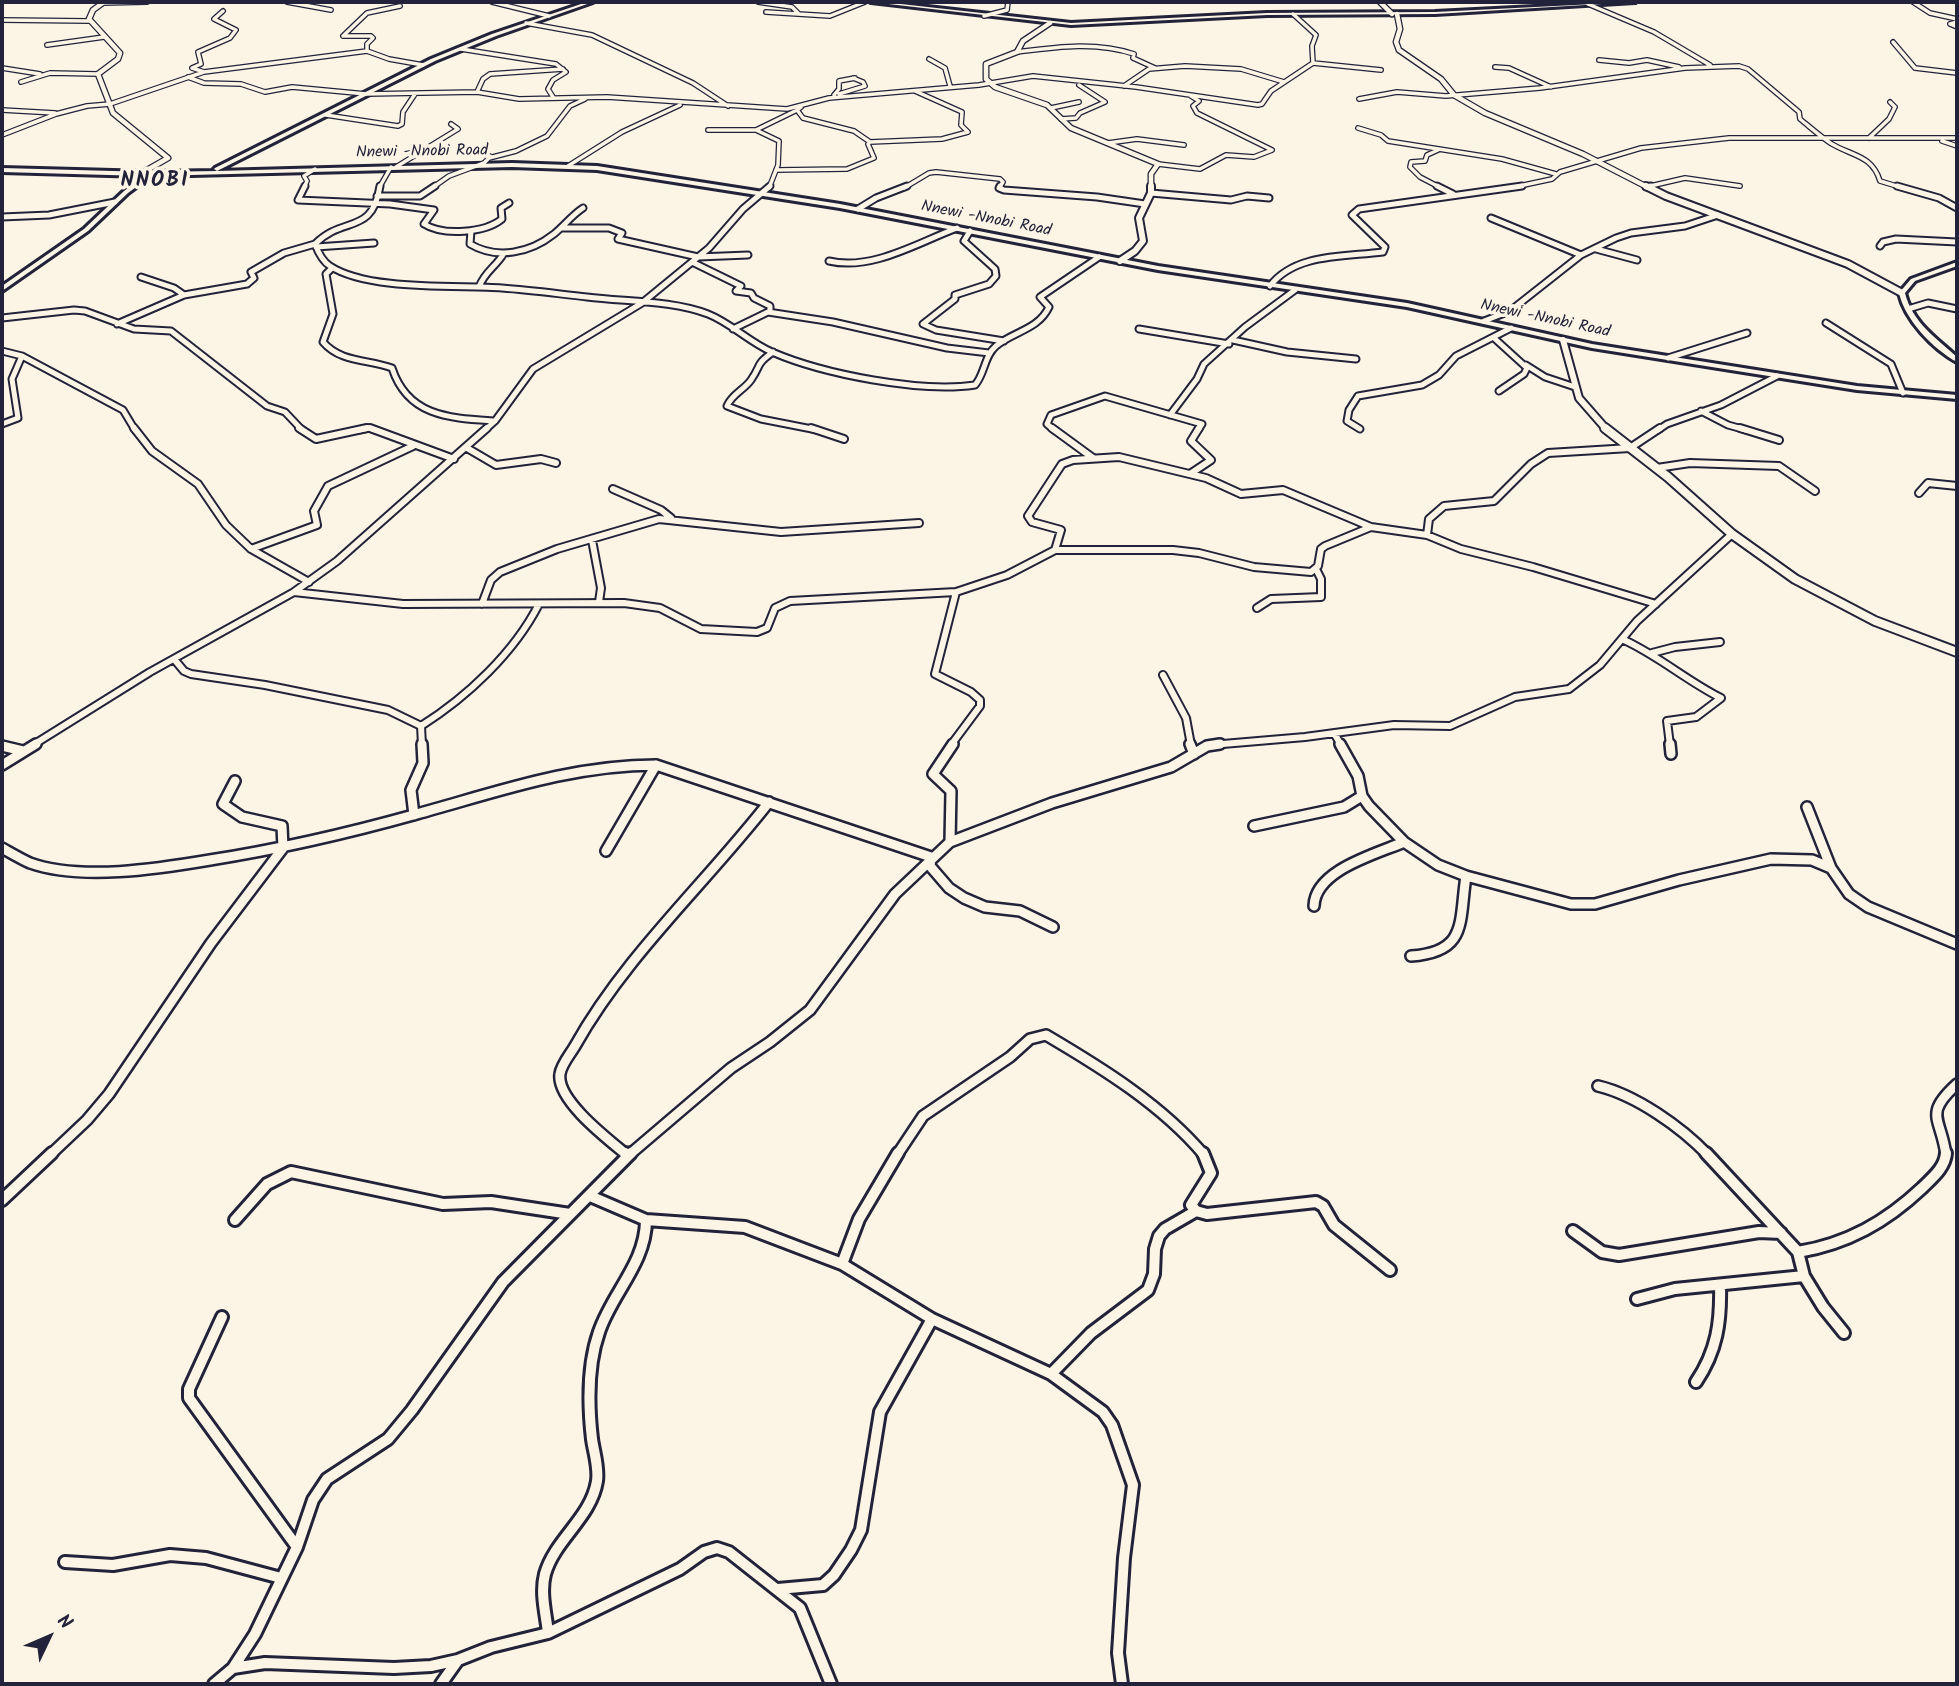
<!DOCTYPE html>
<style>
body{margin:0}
#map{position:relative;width:1959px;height:1686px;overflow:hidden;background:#fcf5e5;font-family:Kalam,sans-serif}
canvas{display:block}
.frame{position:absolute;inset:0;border:4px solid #22223b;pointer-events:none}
.north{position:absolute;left:14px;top:1602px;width:70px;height:70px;-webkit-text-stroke:5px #fcf5e5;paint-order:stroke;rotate:46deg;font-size:19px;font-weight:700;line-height:28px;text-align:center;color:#22223b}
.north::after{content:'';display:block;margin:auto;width:24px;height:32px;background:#22223b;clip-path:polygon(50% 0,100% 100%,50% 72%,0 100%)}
</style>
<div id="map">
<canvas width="1959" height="1686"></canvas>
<div class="frame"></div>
<div class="north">N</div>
</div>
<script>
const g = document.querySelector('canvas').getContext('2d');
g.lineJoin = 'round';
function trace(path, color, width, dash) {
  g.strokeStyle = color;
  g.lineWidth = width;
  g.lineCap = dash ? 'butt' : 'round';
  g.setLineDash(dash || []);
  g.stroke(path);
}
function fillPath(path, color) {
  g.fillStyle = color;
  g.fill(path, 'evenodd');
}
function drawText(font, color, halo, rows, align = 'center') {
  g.font = font + ' Kalam,sans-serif';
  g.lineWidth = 7;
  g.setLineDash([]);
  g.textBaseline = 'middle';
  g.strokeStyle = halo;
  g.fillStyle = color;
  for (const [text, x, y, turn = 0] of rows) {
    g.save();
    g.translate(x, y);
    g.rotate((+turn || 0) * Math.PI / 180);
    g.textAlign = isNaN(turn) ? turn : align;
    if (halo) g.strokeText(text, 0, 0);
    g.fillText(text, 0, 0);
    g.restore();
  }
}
const minorFar4 = new Path2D(`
 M287,2l44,8
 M492,2l57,14
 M758,2l34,5 7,7
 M1913,2l17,11 27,6
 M102,3l45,-1
 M1588,4l66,28 56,33
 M400,6l-33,7 -24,23h28l2,2 -6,6v7l22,8 34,6
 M766,12l64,4 35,-14
 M984,16l23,-6 1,-8
 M2,20l87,1
 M1957,22l-7,2 7,3
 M526,23l66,12 101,48 35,23
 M1893,42l22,26 42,5
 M47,45l57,-8
 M461,49l95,15 10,8 -13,8 -5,9 5,8
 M1017,52c39,-5 79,-11 117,2l-1,4 22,10
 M929,59l16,9 5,18
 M1599,60l30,3 18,-3 32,7
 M1313,63l68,7
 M1495,67l14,1 42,19
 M2,68l38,6
 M204,72l-12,-4 9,-4 -3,-12 32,-14 6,-8 -22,-11 9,-8
 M188,77l16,6 37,1 24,8 27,-5 74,7 111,-2 42,7 88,-2 180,12 42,-11 150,-13 54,-9 103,11 122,18 4,-1 9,-13 42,-28 -1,-17 4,-11 -23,-21
 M21,82l29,-9 48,1
 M1124,86l25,-17 36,-3 56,3 43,13
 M477,92l6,-13 7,-5 73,-5
 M839,94l26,-8 -2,-4 -10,-4
 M834,95l5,-6v-8l16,-3
 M1191,96l8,5 -6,5 4,7 75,37
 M1359,99l38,-7 49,4 94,-8 145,-20 54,-2 9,3 51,43 1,7c10,8 21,18 32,25 20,12 40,11 48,37l23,7
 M801,107l-4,3 6,8 51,13 16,11 72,-3 26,-7 -7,-7 1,-13 -47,-21
 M1051,108l28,-6
 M2,110l53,3
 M326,115l72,11 4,-2 1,-12 12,-18
 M1061,119l15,-1 4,-5 25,-11 -26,-17
 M1358,128l23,7 7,6 114,18 54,15
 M708,130h48
 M2,135l54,-21 31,-8 23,-2 94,-32 163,-21
 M1869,138l20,-19 6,-12 -5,-5
 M1942,141l15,5
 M1108,143l29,-4 47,6
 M465,147l27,10
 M1438,150l-11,5 -2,6 -14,1 -1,5 10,10 21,11
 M1158,164l42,5 26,-14 28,2 18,-7
 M568,166l54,-34 58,-27
 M396,167l62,-38 -7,-5
 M776,170l71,-1 27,-11 -6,-14 2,-2
 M1646,187l39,-9 55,8
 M304,188l3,-7 -3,-5 11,-7
 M379,188l12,-21
 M432,188l17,-12 35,-13 5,-5 27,-7 31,-15 23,-30 15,-7
 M769,188l9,-23 1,-24 -23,-11 39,-19
 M904,188l25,-15 7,-1 64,7 3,3 -4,6
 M1510,188l42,-9 8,-7 81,-24 88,-10h228`);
const minorFar3 = new Path2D(`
 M305,186l-7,14 92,4 44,6 -10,14c19,12 61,9 78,-5l-1,-11 8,-5
 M380,186c-8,50 -36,29 -65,58 3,8 7,17 15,22 38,25 126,19 172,22 29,2 57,6 85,9 39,5 84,3 121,17 23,9 41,28 64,38 51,22 148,41 203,33 10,-11 9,-29 21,-39 18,-15 42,-16 53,-39l-9,-10 59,-40
 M1000,186l-1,2 5,2 93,7 48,7
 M1437,186l16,8
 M1897,186l42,12 18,10
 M1646,187l5,-1
 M1151,193l80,7 16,-4 22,2
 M377,196h43l15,-10
 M858,209l18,-11 31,-12
 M2,217l47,-2 66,-13
 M1491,218l90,37
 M561,228h48l13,5 -4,6 80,18 50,-2
 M471,231l-1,13c27,16 60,9 84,-10 10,-8 18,-19 29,-26
 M970,231l-6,10 31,28 1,7 -7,8 -34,11v4l-32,25 13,6 68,11
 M1880,246l3,-4 13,-3 61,3
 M316,247l58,-4
 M1596,249l41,11
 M829,261c43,10 88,-18 128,-33
 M692,262l49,24 -5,5 15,2 3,5 16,8v5l-37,18
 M332,268l-6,6 7,40 -10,28c18,21 45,17 69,26 16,49 58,50 103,53
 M141,277l33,11 10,7
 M1270,286c25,-33 75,-29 113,-34l2,-5 -33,-32 7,-6 163,-23
 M479,287c6,-16 17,-20 25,-34
 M1908,309l20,-6 29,6
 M768,312l65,10 114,26 42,5
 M2,318l72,-8 11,1 49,18 37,2 96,75 18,6 17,18
 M1484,321l26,-10 71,-56 35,-17 15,-5 54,-7 33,-11
 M1826,323l65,41 12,29
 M117,324l67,-29 63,-11 7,-6 -3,-6 33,-19 31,-9
 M1139,329l90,15
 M1494,338l33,30 -3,6 -25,17
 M1233,340l54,12 69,7
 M2,351l20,5 101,54 12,20
 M773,352c-18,13 -11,12 -22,28 -7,10 -19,14 -24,26l34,13 56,11
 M1668,358l79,-25
 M1526,365l19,12 30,10
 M1701,411l27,14 18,5
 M1170,415l27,-36 7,-15 41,-37 50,-37
 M2,424l16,-6 -6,-39 10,-23
 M1360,429l-13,-8 2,-11 9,-14 64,-11 17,-10 17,-19 55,-28
 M359,430l10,-2 6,2
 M485,430l10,-9 38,-52 109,-66 67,-55 34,-39 27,-23
 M1054,430l-7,-6 4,-9 54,-19 97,28 -4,6
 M1658,430l9,-6 54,-19 56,-29`);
const minorFar2 = new Path2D(`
 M134,428l18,23 46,33 28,41 25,24 58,33
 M299,428l17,11 51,-11
 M370,428l84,31
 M811,428l33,11
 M1052,428l41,30
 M1740,428l39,12
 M467,448l29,17 45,-6 15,4
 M1657,468l33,-5 89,3 36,25
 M1190,474l21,-14 -20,-19 8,-13
 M613,489l48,21 10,8
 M1919,493l9,-10 29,3
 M1427,535l2,-16 15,-13 50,-5 37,-37 17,-11 82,-5 30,-20
 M592,540l9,48 -2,14
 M251,549l66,-24 -3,-14 14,-25 85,-40
 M1055,550l6,-20 -29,-8 -4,-6 34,-52 11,-4 46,-3 87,21 35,16 42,-4 88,37 56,8 34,14 72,18 123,37
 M294,592l109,12 221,-1 36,5 41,21 56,3 10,-4 8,-20 15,-7 166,-9 51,-17 48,-25h118l26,3 55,14 57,5 7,-6 3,-17 4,-3 46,-19
 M482,604l9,-24 9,-8 57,-23 102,-30 122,13 138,-9
 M1257,608l14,-9 50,-2v-18l-5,-10
 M1624,640c35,16 63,41 97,58l-25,19 -29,4 3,24
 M1652,653l23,-6 45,-5
 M174,659l10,12 7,3 74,11 123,25 33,16
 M1163,675l23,43 5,27
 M1334,733l7,12
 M33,745l117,-73 144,-80 43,-31 150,-133
 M422,745l-1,-19c46,-29 93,-73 118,-122
 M951,745l29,-39v-6l-9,-8 -36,-18 21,-82
 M1211,745l94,-8 89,-12 56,1 65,-29 54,-8 31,-24 37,-44 95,-87`);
const minorFar1 = new Path2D(`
 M1190,744l4,10
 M1340,744l18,32 4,20 7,10 35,36 34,23 28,11 105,28h24l84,-24 92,-21 41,1 19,8 18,26 19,13 89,37
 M1670,744l1,10
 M2,746l21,5
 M2,765l34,-21
 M1807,807l24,61
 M414,815l-3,-25 12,-27 -1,-19
 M1254,826l90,-19 18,-11
 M950,842l1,-51 -18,-17 20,-30
 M2,848c9,5 19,11 28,15 51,18 127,6 180,-3 70,-11 139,-27 207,-46 80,-22 155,-49 239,-49l275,92 -1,9 19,22 15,10 21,9 35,4 33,16
 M606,851l50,-86
 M1314,906c1,-36 62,-52 90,-64
 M1411,956c57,-4 48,-34 55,-80
 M1598,1086c38,9 83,41 110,69
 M50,1155l37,-35 22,-26 102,-151 72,-95 -1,-22 -40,-9 -19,-13 12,-23
 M627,1155c-18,-15 -71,-55 -67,-81 1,-9 11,-21 15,-28 51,-91 131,-163 194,-244
 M629,1155l102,-87 39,-26 40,-32 85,-116 55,-52 102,-39 119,-36 36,-21 13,-2
 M897,1155l26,-39 87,-59 20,-18 16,-4c56,33 116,70 158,120
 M1946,1155c-5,-38 -23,-40 11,-71`);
const minor = new Path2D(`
 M625,1153l3,3
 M1203,1153l8,20 -20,32 5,6 11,3 109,-12 7,4 11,19 56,45
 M1706,1153l92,99 6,24 19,31 21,26
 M590,1196l56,24 99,7 97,37 90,55 119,55 52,38 9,13 21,60 -9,73 -6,95 4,31
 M2,1200l50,-47
 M235,1220l32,-36 24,-12 152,32 48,-2 79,12
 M1573,1231l29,21 17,3 140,-23 22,1
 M1798,1252c49,-8 88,-30 124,-64 10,-10 23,-20 24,-35
 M842,1264l17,-45 39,-66
 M1637,1299l38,-10 129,-13
 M222,1317l-33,72v9l108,149
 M1051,1374l40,-41 57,-43 6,-16 1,-25 4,-13 6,-7 31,-18
 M1696,1382c21,-31 25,-60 24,-97
 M65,1562l48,3 57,-10 36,3 75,20
 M778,1589l45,-4 11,-10 17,-25 10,-20 19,-118 52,-93
 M548,1633c-2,-19 -8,-40 -3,-59 10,-35 46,-56 52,-93 2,-14 -3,-28 -5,-42 -4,-35 -5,-73 7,-107 13,-39 47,-69 47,-112
 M233,1668l32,-5 129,5 37,-2 27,-6 33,-13 57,-14 132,-64 24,-17 13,-4 12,4 71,56 31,76
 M214,1684l19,-16 22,-34 42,-87 16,-47 14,-21 61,-40 24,-29 91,-128 128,-129
 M441,1684l17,-24`);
const tertiaryFar2 = new Path2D(`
 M104,2l-11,8 -4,9 31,34 -2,6 -20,15 15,39 55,45 -28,16
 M1380,2l12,12
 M1397,14l3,15 -4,13 3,8 42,29 13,16 31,18 98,41 66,34
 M1050,23l-27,18 -6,11 -31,12v15l9,8 52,18 24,23 87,36 -7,10v14`);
const tertiaryFar1 = new Path2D(`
 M1646,186l20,10 182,68 54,29
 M1120,261l15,-10 8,-10 -4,-23 12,-25v-7
 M1563,340l16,58 28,32`);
const tertiary = new Path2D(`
 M1605,428l63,49 64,57 63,45 80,42 82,31`);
const secondary = new Path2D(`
 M587,2h6l-97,34 -61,25 -218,110 295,-8 85,3 243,38 318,62 249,37 185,41 265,42 100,9v4l-100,-9 -265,-42 -185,-41 -249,-37 -318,-62 -243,-38 -85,-3 -361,9 -23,17 -40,38 -86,60v-5l82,-57 40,-38 20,-15 -142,-4v-4l148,4 67,-1 -3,-2 1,-1 216,-109 61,-25z
 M871,2h12l188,21 196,-10 168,-1 200,-10 -200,12 -168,1 -196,10z
 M1957,262v4l-42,15 -10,12c7,29 31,45 52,64v5c-24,-13 -52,-42 -58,-69l12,-14z`);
trace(minorFar4, '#22223b', 6);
trace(minorFar3, '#22223b', 9);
trace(minorFar2, '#22223b', 10);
trace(minorFar1, '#22223b', 14);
trace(minor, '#22223b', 16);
trace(tertiaryFar2, '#22223b', 7);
trace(tertiaryFar1, '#22223b', 10);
trace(tertiary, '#22223b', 12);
trace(secondary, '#22223b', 6);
trace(minorFar4, '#fcf5e5', 3.5);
trace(minorFar3, '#fcf5e5', 5);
trace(minorFar2, '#fcf5e5', 6);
trace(minorFar1, '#fcf5e5', 9);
trace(minor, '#fcf5e5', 10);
trace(tertiaryFar2, '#fcf5e5', 4.5);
trace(tertiaryFar1, '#fcf5e5', 6);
trace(tertiary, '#fcf5e5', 8);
fillPath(secondary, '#fcf5e5');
drawText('16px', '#22223b', '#fcf5e5', [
 ["Nnewi -Nnobi Road",422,153,-1],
 ["Nnewi -Nnobi Road",986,220,11],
 ["Nnewi -Nnobi Road",1545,320,12]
]);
g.letterSpacing = '2px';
drawText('bold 21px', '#22223b', '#fcf5e5', [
 ["NNOBI",155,182]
]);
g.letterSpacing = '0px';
</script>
